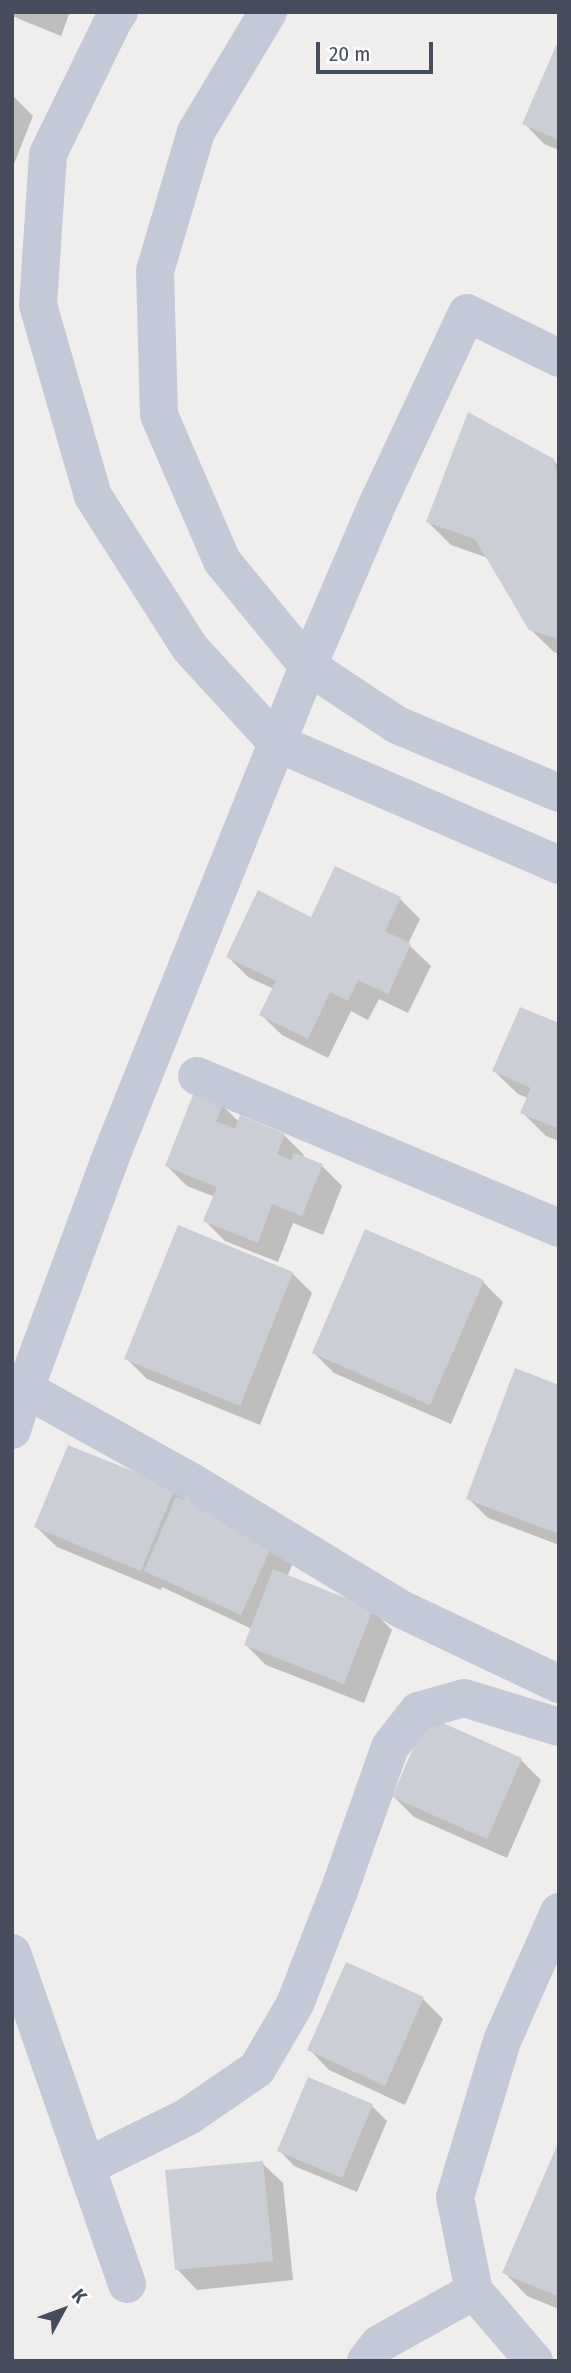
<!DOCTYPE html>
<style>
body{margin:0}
#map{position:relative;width:571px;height:2373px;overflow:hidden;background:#f0eeed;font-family:"Fira Sans Condensed",sans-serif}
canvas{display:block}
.frame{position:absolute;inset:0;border:14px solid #454c5c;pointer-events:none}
.north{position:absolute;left:28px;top:2275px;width:70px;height:70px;-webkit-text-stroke:5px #fff;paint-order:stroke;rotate:49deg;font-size:19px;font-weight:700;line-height:28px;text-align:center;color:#454c5c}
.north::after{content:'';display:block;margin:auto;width:24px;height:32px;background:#454c5c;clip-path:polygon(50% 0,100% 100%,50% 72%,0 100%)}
.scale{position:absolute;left:316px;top:42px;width:117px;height:32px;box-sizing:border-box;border:4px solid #454c5c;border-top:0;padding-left:9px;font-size:21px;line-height:24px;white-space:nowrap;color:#454c5c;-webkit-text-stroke:5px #fff;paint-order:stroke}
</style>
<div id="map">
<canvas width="571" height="2373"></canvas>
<div class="frame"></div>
<div class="north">K</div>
<div class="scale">20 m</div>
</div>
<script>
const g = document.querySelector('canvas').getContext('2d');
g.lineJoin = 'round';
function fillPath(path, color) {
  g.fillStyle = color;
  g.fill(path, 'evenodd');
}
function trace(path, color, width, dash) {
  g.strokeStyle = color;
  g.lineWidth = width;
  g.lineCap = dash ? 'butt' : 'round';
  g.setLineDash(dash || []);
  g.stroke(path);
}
fillPath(new Path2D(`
 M12,12h58l-9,24 -49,-20z
 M559,44v106l-15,-6 -20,-21z
 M12,95l21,21 -21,53z
 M553,460l6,6v188l-5,-2 -24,-23 -42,-71 -37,-13 -23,-23z
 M400,899l20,20 -12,25 23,22 -23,47 -29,-14 -11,21 -17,-9 -23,47 -46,-23 -21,-20 13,-26 -26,-12 -20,-20 84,-38z
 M559,1025v116l-13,-5 -24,-24 6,-14 -10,-4 -24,-23z
 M222,1105l17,17 45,13 20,20 -1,3 19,8 20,20 -19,49 -30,-12 -15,39 -53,-21 -20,-20 10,-24 -28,-11 -20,-20z
 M292,1273l20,20 -52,132 -113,-46 -20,-20z
 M483,1282l20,20 -52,122 -117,-51 -20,-20z
 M559,1387v158l-71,-27 -20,-20z
 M174,1490l16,15 103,58 -6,14 85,33 20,20 -28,73 -98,-38 -20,-20 6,-16 -90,-42 -1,3 -104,-43 -21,-20z
 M521,1760l20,20 -34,78 -93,-41 -20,-20z
 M423,1999l20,20 -38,86 -76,-35 -20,-21z
 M372,2106l15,15 -30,71 -63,-26 -15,-16z
 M559,2145v164l-32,-13 -23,-24z
 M262,2163l21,20 10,97 -96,10 -20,-21z`), '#0003');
fillPath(new Path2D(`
 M559,39v101l-37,-16z
 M468,412l86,47 5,28v152l-30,-9 -54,-91 -49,-17z
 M335,866l66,31 -16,34 26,13 -23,50 -30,-14 -10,21 -18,-9 -22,47 -49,-24 17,-34 -50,-24 32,-67 53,27z
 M520,1007l39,16v106l-39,-16 11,-25 -39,-17z
 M194,1092l29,12 -7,17 19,8 5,-14 45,19 -8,20 14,6 3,-7 29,11 -21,52 -30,-12 -14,39 -55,-22 14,-34 -52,-21z
 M178,1225l115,47 -53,134 -116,-47z
 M365,1229l119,51 -54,125 -118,-52z
 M515,1368l44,17v149l-93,-35z
 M68,1445l107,43 -34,83 -107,-44z
 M176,1497l98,44 -33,74 -97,-44z
 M273,1569l100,40 -29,75 -100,-39z
 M427,1716l95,42 -35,81 -95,-42z
 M346,1962l78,35 -39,89 -78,-36z
 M308,2077l65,27 -31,74 -65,-27z
 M559,2141v156l-57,-24z
 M263,2161l10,100 -98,9 -10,-100z`), '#ccced6');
trace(new Path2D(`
 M119,12l-5,7 -66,135 -10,151 55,191 97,152 87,95 282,122
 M268,12l-72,120 -41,139 4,144 63,146 86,105 89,59 162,68
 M197,1076l362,152
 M25,1389l165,92 211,128 158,75
 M12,1430l13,-41 88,-238 195,-485 69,-161 90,-192 92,45
 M12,1953l115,331
 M86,2167l101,-50 70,-48 38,-65 44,-113 51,-144 28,-36 46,-13 95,29
 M366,2361l13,-17 95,-53
 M534,2361l-60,-70 -19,-94 47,-156 57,-129`), '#c3c9d6', 38);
</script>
